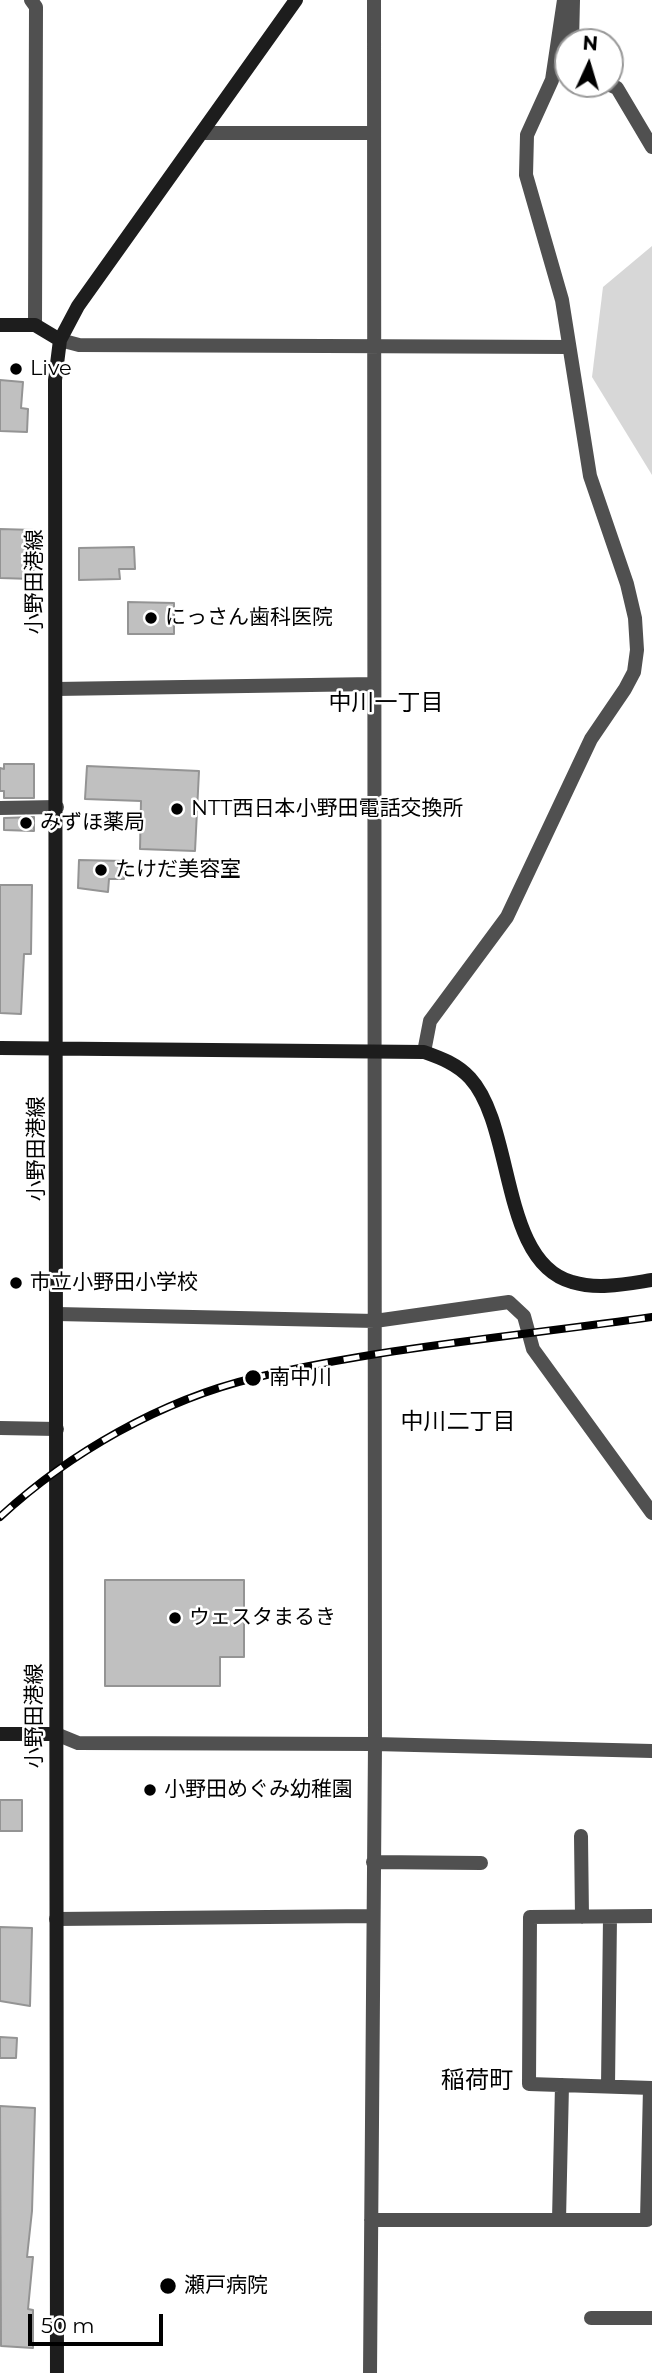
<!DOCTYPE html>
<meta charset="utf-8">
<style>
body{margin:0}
#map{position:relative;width:652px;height:2373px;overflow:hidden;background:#fff;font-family:Montserrat,sans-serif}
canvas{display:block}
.north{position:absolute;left:554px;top:28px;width:70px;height:70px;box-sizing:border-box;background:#fff;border:2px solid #999;border-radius:50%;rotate:4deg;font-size:19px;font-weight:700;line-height:28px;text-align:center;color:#000}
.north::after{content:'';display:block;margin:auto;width:24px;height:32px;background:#000;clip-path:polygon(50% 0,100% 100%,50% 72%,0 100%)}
.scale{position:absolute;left:28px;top:2314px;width:135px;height:32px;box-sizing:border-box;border:4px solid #000;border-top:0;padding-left:9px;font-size:21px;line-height:24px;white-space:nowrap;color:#000;-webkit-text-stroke:5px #fff;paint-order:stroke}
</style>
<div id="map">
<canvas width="652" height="2373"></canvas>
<div class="north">N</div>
<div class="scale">50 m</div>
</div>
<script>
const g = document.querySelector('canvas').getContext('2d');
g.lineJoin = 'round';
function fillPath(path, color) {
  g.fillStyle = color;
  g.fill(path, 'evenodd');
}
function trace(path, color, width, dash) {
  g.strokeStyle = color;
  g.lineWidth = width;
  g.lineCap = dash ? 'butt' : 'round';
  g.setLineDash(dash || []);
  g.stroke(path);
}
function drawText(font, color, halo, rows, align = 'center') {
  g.font = font + ' Montserrat,"Noto Sans JP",sans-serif';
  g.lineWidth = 5;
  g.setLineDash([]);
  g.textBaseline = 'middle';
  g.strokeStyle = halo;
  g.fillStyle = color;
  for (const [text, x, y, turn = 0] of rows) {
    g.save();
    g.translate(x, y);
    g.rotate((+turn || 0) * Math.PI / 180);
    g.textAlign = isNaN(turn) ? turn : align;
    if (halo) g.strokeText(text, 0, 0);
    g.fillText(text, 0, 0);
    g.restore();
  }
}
fillPath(new Path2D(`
 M652,246v229l-60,-98 11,-90z`), '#d7d7d7');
const building = new Path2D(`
 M0,380l23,2 -2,26 7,1 -1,23 -27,-1z
 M0,529l35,1 -2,49 -33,-1z
 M134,547l1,22h-16l1,10 -41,1v-32z
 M128,602l46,1v31h-46z
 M4,764h30v34h-30v-7h-4v-23l4,1z
 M87,766l112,5 -4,80 -55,-2 1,-48 -56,-2z
 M34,817v14l-30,-1v-12z
 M79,860l46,1 -1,18h-15l-1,13 -30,-4z
 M0,885h32l-1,69h-7l-3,60 -21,-1z
 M105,1580h139v77h-24v29h-115z
 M0,1800h22v31h-22z
 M0,1927l32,1 -2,78 -30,-5z
 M0,2037l17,1 -1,20h-16z
 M0,2106l35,2 -3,103 -5,46h6l-5,52 5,1v38l-32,-2z`);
fillPath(building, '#c0c0c0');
trace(building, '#949494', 2);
trace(new Path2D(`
 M31,0l5,7 -1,318
 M572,42l1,-42
 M608,84l9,4 35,59
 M202,133h172
 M60,340l19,5 490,2
 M56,689l318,-5
 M0,808l57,-1
 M424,1052l6,-31 77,-104 84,-178 34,-50 9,-17 3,-22 -2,-32 -8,-34 -37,-108 -28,-176 -36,-125 1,-40 25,-55 12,-80
 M57,1314l318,7 134,-19 15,14 9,33 119,164
 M0,1428l57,1
 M56,1734l22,9 297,1 277,7
 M581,1836l1,81
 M373,1862l108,1
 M652,1916l-122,1 -1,167 123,4
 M56,1919l317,-3
 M608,2086l2,-169
 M371,2220h276l3,-132
 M559,2220l3,-135
 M591,2318h61
 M370,2373l5,-629 -1,-1744`), '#505050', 14);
trace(new Path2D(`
 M0,325h35l25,15
 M0,1048l424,4c17,6 33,12 46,26 45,49 30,184 102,204 26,8 54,2 80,-2
 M0,1734h56
 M57,2373l-2,-1993 5,-40 18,-34 218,-306`), '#1d1d1d', 14);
const rail = new Path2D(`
 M0,1517c69,-64 162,-117 254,-139 130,-31 266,-42 398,-61`);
trace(rail, '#000', 8);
trace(rail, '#fff', 5, [16]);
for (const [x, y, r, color] of [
 [16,369,7,"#000"],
 [151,618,7,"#000"],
 [177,809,7,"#000"],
 [26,823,7,"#000"],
 [101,870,7,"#000"],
 [16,1283,7,"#000"],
 [253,1378,9,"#000"],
 [175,1618,7,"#000"],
 [150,1790,7,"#000"],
 [168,2286,9,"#000"]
]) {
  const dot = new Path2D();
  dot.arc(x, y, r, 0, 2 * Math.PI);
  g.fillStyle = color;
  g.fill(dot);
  trace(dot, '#fff', 2.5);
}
drawText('21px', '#000', '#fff', [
 ["Live",30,369],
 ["にっさん歯科医院",165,618],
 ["NTT西日本小野田電話交換所",191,809],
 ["みずほ薬局",40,823],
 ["たけだ美容室",115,870],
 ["市立小野田小学校",30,1283],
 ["南中川",269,1378],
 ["ウェスタまるき",189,1618],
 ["小野田めぐみ幼稚園",164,1790],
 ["瀬戸病院",184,2286]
], 'left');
drawText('21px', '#000', '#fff', [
 ["小野田港線",35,582,-90],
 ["小野田港線",37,1149,-90],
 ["小野田港線",35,1716,-90]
]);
drawText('23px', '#000', '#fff', [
 ["中川一丁目",386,703],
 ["中川二丁目",458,1422]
]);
drawText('24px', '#000', '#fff', [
 ["稲荷町",477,2081]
]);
</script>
